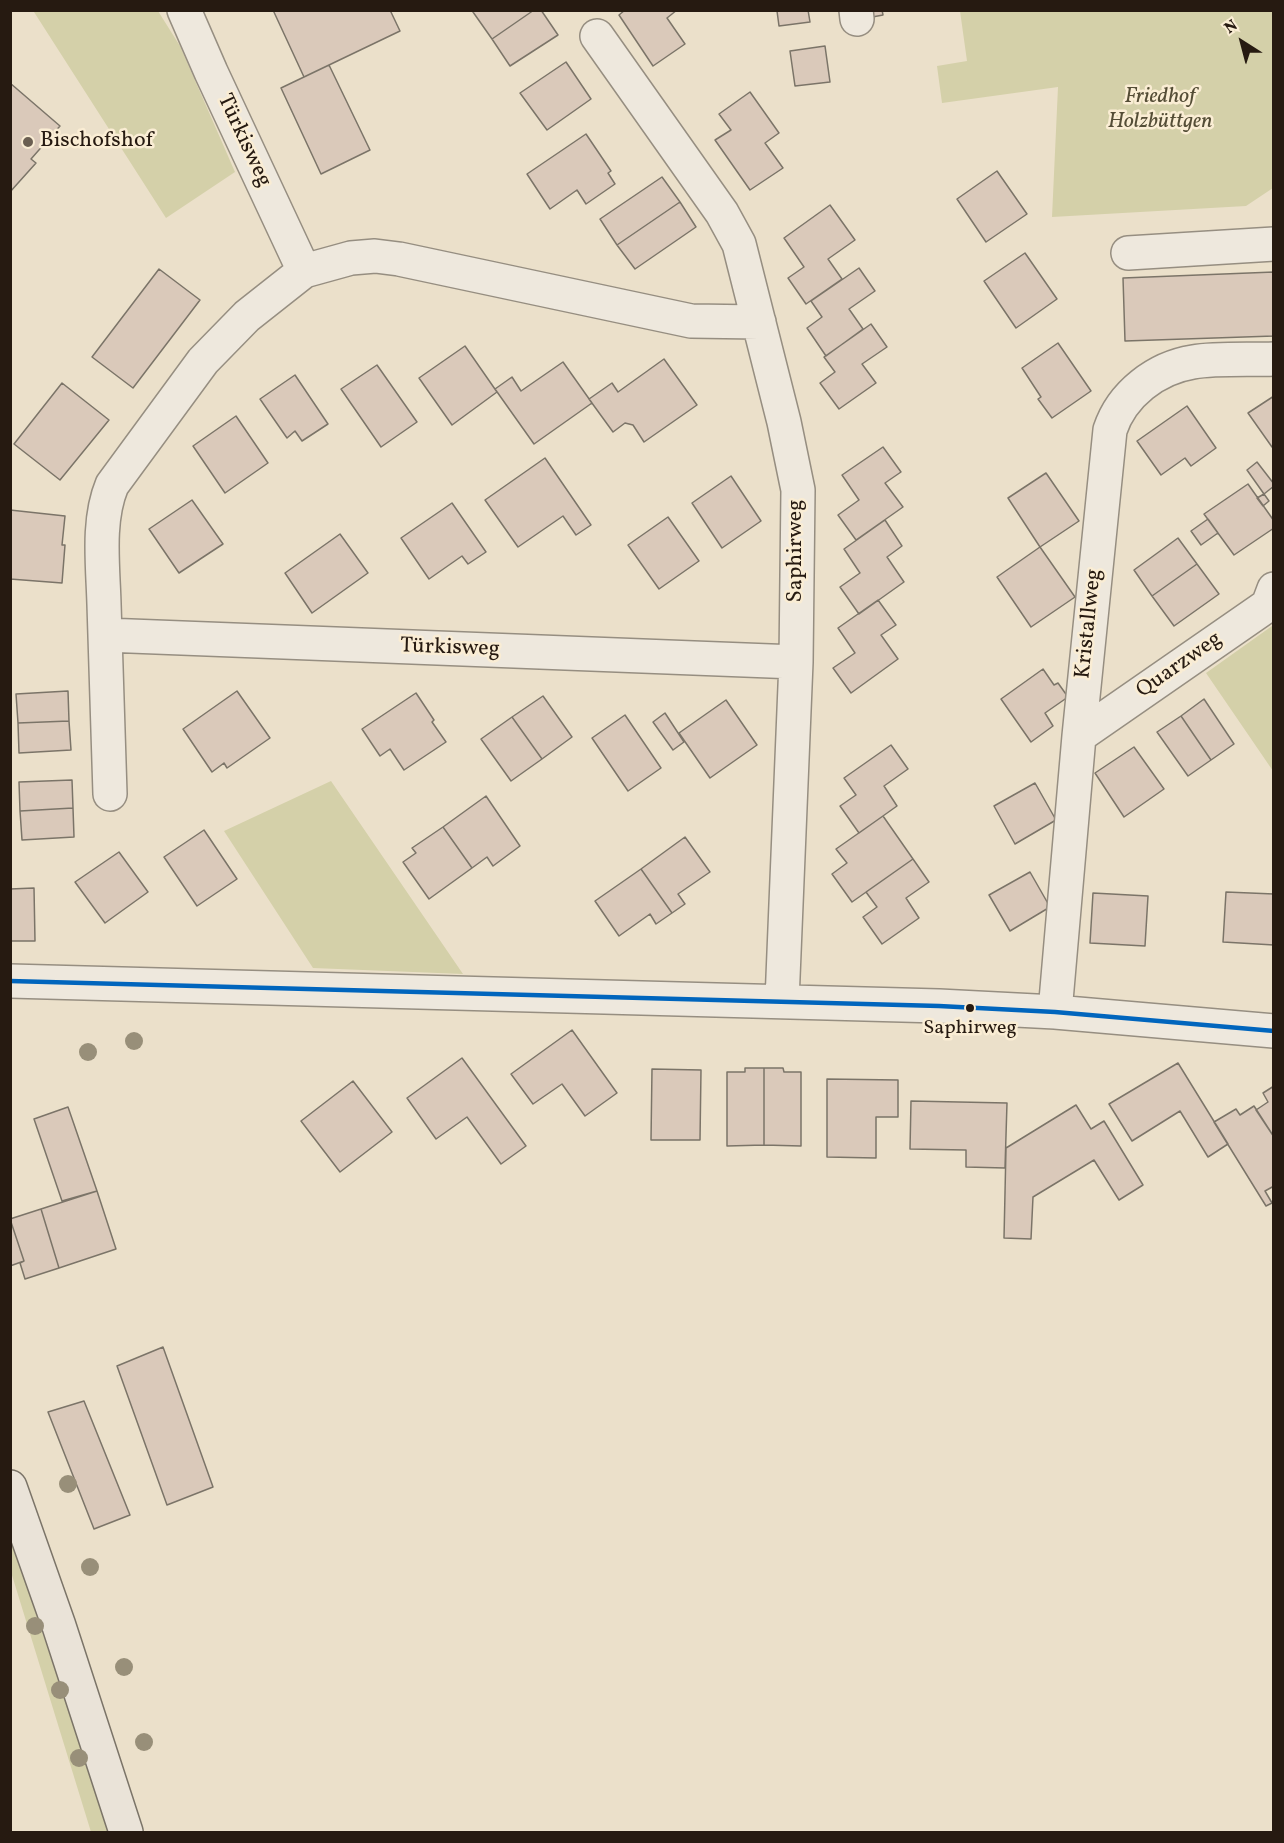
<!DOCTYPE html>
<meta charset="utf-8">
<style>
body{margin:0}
#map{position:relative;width:1284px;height:1843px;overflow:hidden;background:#ebe0ca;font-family:Vollkorn,serif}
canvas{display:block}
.frame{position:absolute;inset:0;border:12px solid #261a11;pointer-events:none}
.north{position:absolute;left:1212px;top:12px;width:60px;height:60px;-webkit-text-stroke:4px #faedd4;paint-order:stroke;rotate:324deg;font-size:16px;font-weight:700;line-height:24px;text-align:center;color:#261a11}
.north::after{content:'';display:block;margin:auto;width:21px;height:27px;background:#261a11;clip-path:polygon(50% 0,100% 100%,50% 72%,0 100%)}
</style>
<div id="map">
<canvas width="1284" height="1843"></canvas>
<div class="frame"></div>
<div class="north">N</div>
</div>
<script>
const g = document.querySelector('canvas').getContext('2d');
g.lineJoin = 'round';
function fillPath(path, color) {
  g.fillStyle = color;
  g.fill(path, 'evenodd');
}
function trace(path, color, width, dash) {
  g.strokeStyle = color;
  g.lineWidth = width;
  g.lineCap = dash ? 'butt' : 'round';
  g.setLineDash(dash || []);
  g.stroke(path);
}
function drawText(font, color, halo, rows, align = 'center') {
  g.font = font + ' Vollkorn,serif';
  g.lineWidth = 5;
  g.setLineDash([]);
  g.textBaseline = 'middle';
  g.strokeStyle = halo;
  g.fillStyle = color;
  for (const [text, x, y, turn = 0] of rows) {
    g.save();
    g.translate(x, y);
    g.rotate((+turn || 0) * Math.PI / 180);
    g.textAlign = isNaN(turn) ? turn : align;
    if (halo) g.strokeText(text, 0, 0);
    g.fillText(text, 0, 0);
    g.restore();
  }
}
fillPath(new Path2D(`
 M36,11h122l22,35 55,126 -69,46 -132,-206z
 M960,11h313v177l-27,18 -194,11 6,-130 -116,16 -5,-37 30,-5z
 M1272,626l2,3 -1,142 -67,-98z
 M331,781l132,193 -150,-6 -89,-137z
 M11,1539l98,293h-18l-80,-260z`), '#d4d0a9');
const building = new Path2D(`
 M273,10h117l10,21 -96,46z
 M476,10h58l-42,29 -19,-27z
 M534,10h7l17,25 -48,31 -18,-27z
 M625,10h52l-10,8 18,26 -32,22 -34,-51z
 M808,10l2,12 -31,4 -2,-15z
 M866,10h16l1,5 -16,3z
 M825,46l5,36 -35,4 -5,-35z
 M566,62l25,37 -44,31 -27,-37z
 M329,65l41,85 -49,24 -40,-86z
 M10,83l50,43 -29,33 5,4 -26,29z
 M750,92l29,41 -14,10 18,25 -33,22 -35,-50 16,-10 -12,-16z
 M586,134l25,37 -3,2 7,11 -29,20 -9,-14 -27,19 -23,-35z
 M997,171l30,43 -41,28 -29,-43z
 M662,177l18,25 -63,43 -17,-26z
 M680,202l16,25 -61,42 -18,-24z
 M830,205l25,35 -27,19 14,20 -36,25 -18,-26 16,-11 -20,-29z
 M1025,253l32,46 -41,29 -32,-47z
 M859,268l16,23 -26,18 14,20 -37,27 -19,-28 15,-11 -11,-16z
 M159,269l41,31 -67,88 -41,-31z
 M1274,272v64l-149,5 -2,-63z
 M871,324l16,23 -25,17 14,19 -37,26 -19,-26 15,-11 -11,-15z
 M1058,343l33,48 -39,27 -14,-19 3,-2 -19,-29z
 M465,346l32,46 -45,33 -33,-47z
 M664,359l33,46 -53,37 -11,-17 -8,-2 -12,9 -24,-33 23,-16 6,9z
 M563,362l29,41 -58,41 -39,-55 17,-12 9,14z
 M377,365l40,57 -36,25 -40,-58z
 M295,375l33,49 -26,17 -7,-10 -8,7 -27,-39z
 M62,383l47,37 -49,60 -46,-36z
 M1274,396v50l-2,1 -24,-34z
 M1187,406l29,42 -25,18 -6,-8 -24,17 -24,-34z
 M236,416l32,47 -43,30 -32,-47z
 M883,447l18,25 -16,11 18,24 -47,33 -18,-25 21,-15 -17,-25z
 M545,458l46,67 -15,10 -13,-19 -45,31 -33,-47z
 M1257,462l17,22v2l-10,8 -17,-24z
 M1046,473l33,48 -39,26 -32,-49z
 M731,476l30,45 -39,27 -30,-45z
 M1248,484l26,37v7l-40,27 -30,-41z
 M1264,494l5,7 -6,5 -6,-8z
 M192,500l31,44 -44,29 -30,-44z
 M452,503l34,49 -18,12 -6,-8 -33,23 -28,-41z
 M10,510l55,6 -3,29h3l-3,38 -52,-4z
 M668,517l31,44 -40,28 -31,-44z
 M1208,519l10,14 -17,12 -10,-14z
 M885,520l17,26 -15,11 17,25 -45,32 -19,-27 20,-14 -16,-24z
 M340,534l28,39 -56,40 -27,-40z
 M1178,538l19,26 -45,32 -18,-26z
 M1040,547l35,50 -44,30 -34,-50z
 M1197,564l22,30 -45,32 -22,-30z
 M878,600l18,25 -15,10 17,24 -47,34 -18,-25 22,-15 -17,-25z
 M1043,669l11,16 4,-2 10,14 -23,16 8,13 -22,16 -30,-43z
 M68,691l1,30 -51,2 -2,-29z
 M237,691l33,47 -43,30 -3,-5 -12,9 -29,-43z
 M416,693l18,27 -2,2 14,20 -42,28 -14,-21 -10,7 -18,-27z
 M543,696l29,41 -30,22 -30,-42z
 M1204,699l30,45 -23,16 -30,-44z
 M726,700l31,45 -47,33 -31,-45z
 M665,713l19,29 -11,8 -20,-28z
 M625,715l36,53 -33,23 -36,-53z
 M1181,716l30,44 -23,16 -31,-44z
 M512,717l30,42 -31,22 -30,-42z
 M69,721l2,29 -52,3 -1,-30z
 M891,745l17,24 -24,17 13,20 -38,27 -19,-27 16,-11 -12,-17z
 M1134,747l30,42 -40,28 -29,-44z
 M72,780l1,28 -53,3 -1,-29z
 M1035,783l21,37 -41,24 -21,-38z
 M486,796l34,50 -27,20 -6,-9 -15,11 -29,-41z
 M73,808l1,29 -52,3 -2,-29z
 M883,816l30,43 -61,43 -20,-28 15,-11 -11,-14z
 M443,827l29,41 -43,31 -26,-37 13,-9 -4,-5z
 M204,830l33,49 -40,27 -33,-49z
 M685,837l25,35 -32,22 7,10 -13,9 -31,-44z
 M119,852l29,40 -43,31 -30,-41z
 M913,859l16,23 -23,16 13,20 -37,26 -19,-27 14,-10 -11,-15z
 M641,869l31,44 -16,11 -6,-10 -31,22 -24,-35z
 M1030,872l20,35 -40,24 -21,-36z
 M34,888l1,53h-25v-52z
 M1226,892l48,2v51l-51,-3z
 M1093,893l55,3 -3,50 -55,-3z
 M572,1030l45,63 -32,23 -23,-32 -29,20 -22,-30z
 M462,1058l64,88 -25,18 -34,-47 -31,22 -29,-41z
 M1178,1063l50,81 -20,13 -28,-46 -48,30 -23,-37z
 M745,1068h19v77l-37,1v-74h18z
 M764,1068h19l1,4h17v74l-37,-1z
 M652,1069l49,1 -1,70h-49z
 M827,1079l71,1v37h-22v41l-49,-1z
 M353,1081l39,51 -52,40 -39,-51z
 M1274,1086v51l-18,-27 12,-8 -5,-9z
 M911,1101l96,2 -2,65 -39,-1v-17l-56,-1z
 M1076,1105l15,24 13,-8 39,64 -24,15 -25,-40 -61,37 -2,42 -27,-1 2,-90z
 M1254,1106l20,31v49l-9,5 7,12 -6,3 -52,-84 22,-13 4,6z
 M68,1107l29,84 -35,10 -28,-82z
 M97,1191l19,58 -57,19 -18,-59z
 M41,1209l18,59 -34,11 -5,-16 4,-2 -14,-42z
 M10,1219l14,42 -14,5z
 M163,1347l50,140 -46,18 -50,-139z
 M84,1401l46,114 -36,14 -46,-117z`);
fillPath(building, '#dac9ba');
trace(building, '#7b7468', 1.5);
const minor = new Path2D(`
 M184,10l27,62 93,199
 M856,10l1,9
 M597,36l125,177 17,31 45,178 14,68 -2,172 -14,339
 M1128,253l146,-9
 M105,635l691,27
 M1079,736l189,-131 6,-16
 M110,794c-2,-64 -4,-127 -6,-190 -1,-38 -7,-83 8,-119l91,-124 44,-45 57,-45 47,-13 24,-2 24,3 292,62 68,1
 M10,981l929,25 116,6 219,19
 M1055,1012l24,-276 31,-306c12,-36 46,-62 83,-68 23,-4 56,-2 81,-3`);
const major = new Path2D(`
 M10,1487l49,139 67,206`);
trace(minor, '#968e81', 36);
trace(major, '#7b7468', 36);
trace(minor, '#eee8dd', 33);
trace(major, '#eae3d8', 33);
trace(new Path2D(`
 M10,981l929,25 116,6 219,19`), '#0065bd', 4.5);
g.fillStyle = '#988f79';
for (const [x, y] of [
 [134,1041],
 [88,1052],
 [68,1484],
 [90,1567],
 [35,1626],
 [124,1667],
 [60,1690],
 [144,1742],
 [79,1758]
]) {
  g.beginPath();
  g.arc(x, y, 9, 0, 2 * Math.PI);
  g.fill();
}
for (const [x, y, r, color] of [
 [28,142,6,"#6b5f52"],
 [970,1008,5,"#261a11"]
]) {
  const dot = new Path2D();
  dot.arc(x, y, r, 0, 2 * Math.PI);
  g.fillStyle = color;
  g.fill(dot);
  trace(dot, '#faedd4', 2);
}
drawText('20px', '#261a11', '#faedd4', [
 ["Saphirweg",970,1029]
]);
drawText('italic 22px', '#544d36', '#faedd4', [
 ["Friedhof",1160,98],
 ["Holzbüttgen",1160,123]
]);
drawText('22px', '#261a11', '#faedd4', [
 ["Türkisweg",243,141,65],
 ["Saphirweg",797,551,-90],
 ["Kristallweg",1090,624,-84],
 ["Türkisweg",450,649,2],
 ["Quarzweg",1180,666,-35]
]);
drawText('22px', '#261a11', '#faedd4', [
 ["Bischofshof",40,142]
], 'left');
</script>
